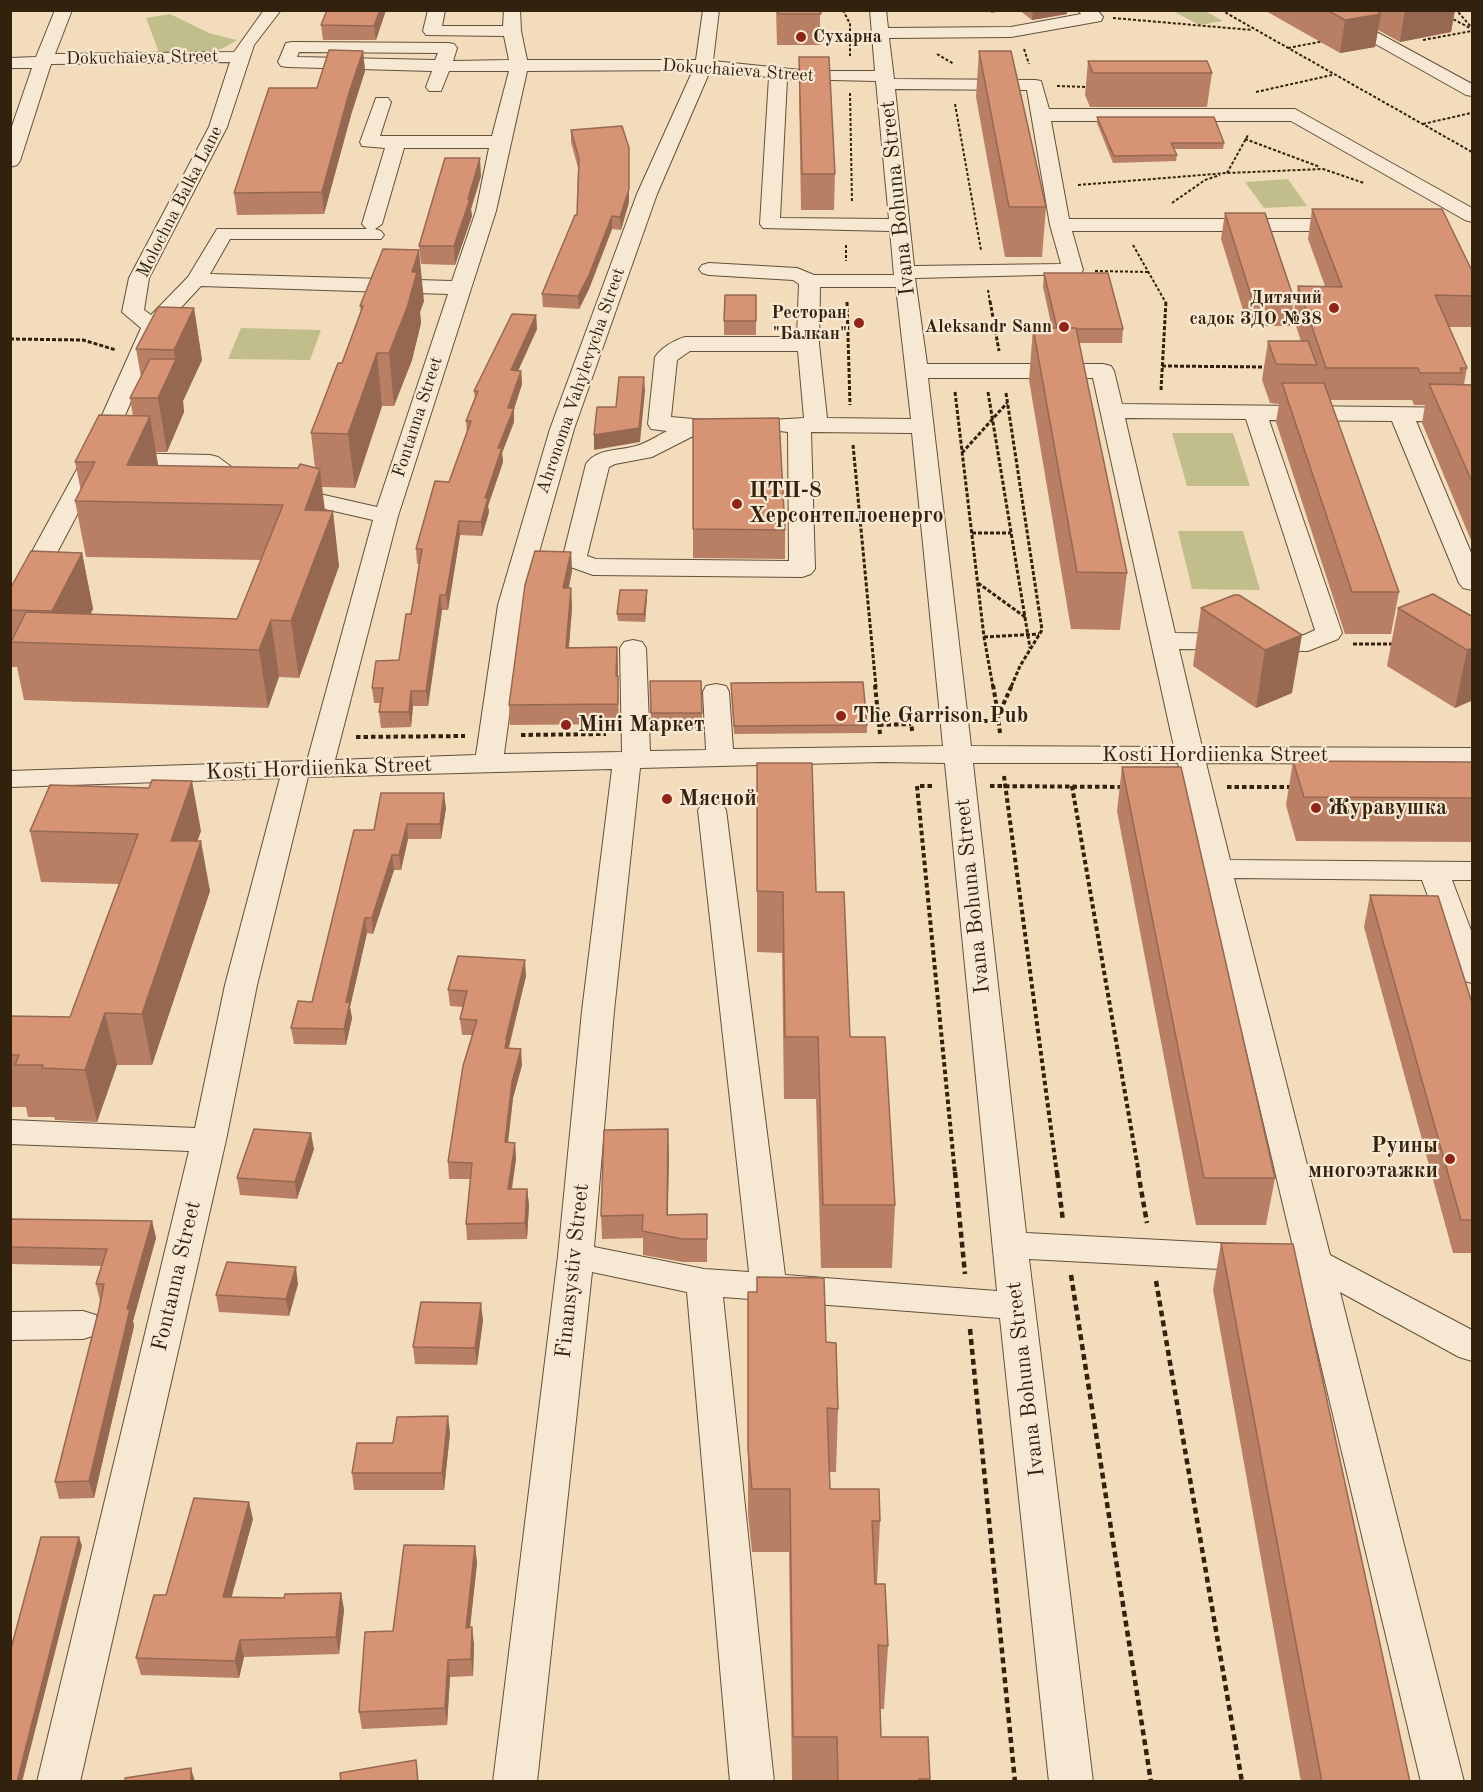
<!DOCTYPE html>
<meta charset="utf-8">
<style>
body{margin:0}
#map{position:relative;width:1483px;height:1792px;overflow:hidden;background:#f2dcbc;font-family:"Old Standard TT",serif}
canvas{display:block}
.frame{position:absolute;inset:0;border:12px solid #32220d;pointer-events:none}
</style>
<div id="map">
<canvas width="1483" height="1792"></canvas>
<div class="frame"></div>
</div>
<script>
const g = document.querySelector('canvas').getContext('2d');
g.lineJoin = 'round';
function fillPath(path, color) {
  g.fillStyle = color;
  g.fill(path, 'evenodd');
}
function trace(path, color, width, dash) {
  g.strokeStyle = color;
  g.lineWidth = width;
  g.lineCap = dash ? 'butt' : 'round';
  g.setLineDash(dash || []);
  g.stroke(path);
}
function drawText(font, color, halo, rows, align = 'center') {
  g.font = font + ' "Old Standard TT",serif';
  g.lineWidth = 4.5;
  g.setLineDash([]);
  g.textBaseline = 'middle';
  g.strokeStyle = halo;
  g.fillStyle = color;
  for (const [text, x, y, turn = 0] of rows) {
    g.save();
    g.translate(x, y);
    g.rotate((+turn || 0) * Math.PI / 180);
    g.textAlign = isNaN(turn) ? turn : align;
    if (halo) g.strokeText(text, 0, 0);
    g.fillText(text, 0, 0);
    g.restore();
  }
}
fillPath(new Path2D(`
 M1173,11h32l18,10 -24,4z
 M170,14l39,19 28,7c-27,18 -45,15 -77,15l-14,-37z
 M1288,179l19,27 -43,2 -19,-26z
 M241,328l80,2 -11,30 -82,-1z
 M1172,433h61l17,53h-63z
 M1178,531h65l17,59 -68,-1z`), '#c1be8c');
const minor = new Path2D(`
 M55,10h17l-17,44 179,-2 30,-42h17l-27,35 -27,82 -78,151 -5,32 7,5 37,-38 29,-48h150l-5,-5 23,-76 -23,-2 -2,-4 16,-44h12l3,4 -11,34h112l17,-65h-60l-8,20h-12l-3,-4 6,-16 -145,-4 -6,-1 -3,-4 8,-19 6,-1 156,1 6,1 3,4 -4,13 56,-1 -5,-24 -78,-1 -3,-4 5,-21h17l-3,16h61l1,-16h16l1,21 6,29h169l7,-50h16l-6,51 97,10h65l-5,-61h16l2,18 123,-1 70,-13 -3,-4h19l6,7 -2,4 -90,16 -122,1 5,41 141,1 6,1 8,28h246l177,99v14l-7,-2 -174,-99h-240l18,98h282l7,2 3,4 -3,4 -7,2h-279l11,39 -3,4 -165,4 12,86h176l8,2 3,5 8,33 350,4v14l-56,-1 56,134v35l-9,-2 -4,-5 -67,-162 -123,-1 73,213 -4,6 -30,12 -129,-2 23,98 270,1v16l-266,-1 24,97 242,2v18h-20l20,53v50l-11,-3 -5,-7 -34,-93 -188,-2 96,377 142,75v31l-13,-4 -119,-65 124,490h-43l-122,-509 -9,-3 -5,-9 5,-9 4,-1 -116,-488h-205l53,470 232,12 13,4 5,9 -5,9 -13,4 -229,-12 64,523h-44l-49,-464 -277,-21 51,485h-44l-43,-490 -95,-20 -55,510h-44l65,-526 24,-245 30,-242 -304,8 -51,208 -31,155 -146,642h-43l152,-631 -179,-7v-24l185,8 30,-143 55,-207 -270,9v-16l297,-10 66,-241 -144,-33 -25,-18 -87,-2 -8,-2 -3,-5 -83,157 -4,5 -9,3v-33l72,-132 59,-132 -19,-16 7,-34 80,-151 21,-65 -179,2 -31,97 -3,4 -7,2v-35l22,-64h-22v-10l26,-1zM299,52l139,1 -3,7 -138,-3zM693,70l-56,124 -87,235 -52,176 -22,150 -141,5 63,-244 98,-305 31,-140zM710,71l59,6 -9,147 3,4 127,3 4,44h-80l-17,-7 -88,-5 -7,2 -3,4 3,4 7,2 84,5 6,4 -2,53h-112c-11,3 -24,11 -30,20l-7,67 3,5 16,2c-10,5 -20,12 -31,15 -17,5 -39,2 -50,18l-24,96 3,5 28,10 209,2 9,-3 4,-5 -4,-137 101,1 31,313 -210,3 -4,-57 -3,-6 -10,-2 -10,2 -3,6 3,58 -56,1 -4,-103 -4,-6 -9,-2 -9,2 -4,6 2,104 -118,2 20,-149 50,-176 83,-235zM787,79l89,2 13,138 -109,-1zM895,89l132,1 23,135 11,39 -147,2zM404,148h85l-13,63 -24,70 -242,-7 20,-35h151l3,-4 -3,-4 -6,-2 7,-5zM201,286l247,8 -71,213 -132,-30 -27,-20 -8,-2 -93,-2 -8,2 -2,3 55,-130zM820,287h76l15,132 -84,-1 -8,-74zM690,351h108l6,67 -33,2 -3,5 3,5 17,2 1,129 -193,-2 -9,-3 22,-89 6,-3 37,-7 53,-27 3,-5 -3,-5 -34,-3 6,-57zM928,378h165l81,369 -203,-1zM1125,418l121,1 69,211 -11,5 -129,-2zM882,762l63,1 52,528 -212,-16 -59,-465 -4,-6 -10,-3 -10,3 -4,6 51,462 -45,-3 -110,-22 20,-236 26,-243z
 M1315,10h21l136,74v12l-6,-1z
 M83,1311l13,4 5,10 -5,10 -13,4 -73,1v-28z`);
trace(minor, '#625039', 2);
trace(new Path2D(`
 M843,10l7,14v32
 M1221,10l251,142
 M1462,10l-4,2 14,16
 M1449,17l23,12
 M1113,18l139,12
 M1423,40l49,-9
 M1288,48l36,-7
 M1024,49l5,15
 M937,54l17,10
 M1057,86l31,1
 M1256,92l76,-17
 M850,93l2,110
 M955,104l26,146
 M1423,124l48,-11
 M1245,139l75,28
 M1227,173l21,-38
 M1078,185l149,-12 96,-4 41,14
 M1172,203l33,-23 15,-5
 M846,245v16
 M1133,245l33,58
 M1095,271l53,1
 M988,290l2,13`), '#32220d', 2, [3, 2]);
trace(new Path2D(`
 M990,301l9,50
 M847,302l3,103
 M10,339l73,1 33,10
 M1162,366l106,1
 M1161,390l5,-89
 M955,392l29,245 9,50
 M988,392l42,256
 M1006,393l36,237 -22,36 -9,21
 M853,445l23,242
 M962,453l45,-50
 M972,533h39
 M978,583l47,34
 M984,637l55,-3
 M1353,644h41`), '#32220d', 3, [4, 2]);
trace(new Path2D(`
 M875,685l5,49
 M993,685l5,29
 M983,721h15
 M879,725l32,-1
 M912,731l-1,-11h14
 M1000,733l-2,-17 14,-31
 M521,735l85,-1
 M356,737l109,-1
 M1004,776l53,398
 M932,786h-15l38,388
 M990,786l134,1
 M1072,786l67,388
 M1227,787h65`), '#32220d', 4, [4.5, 3]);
trace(new Path2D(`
 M955,1172l10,102
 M1057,1172l6,49
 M1138,1172l9,51
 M1071,1275l80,507
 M1156,1281l86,501
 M970,1329l45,453`), '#32220d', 4.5, [6, 4]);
fillPath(minor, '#f7e8d3');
fillPath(new Path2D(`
 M327,10h59l-10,30h-53l-2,-15z
 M776,10h44v35h-43z
 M1019,10h48v4l-35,6z
 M1264,10h191l-4,22 -51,10 -22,-12 -3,17 -35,6z
 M363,51l2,20 -14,44 -27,99 -87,1 -3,-22z
 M979,51l67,156 -4,50h-37l-29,-160z
 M799,57l36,117 -1,36h-33l-2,-119z
 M1088,61l124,12 -5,34h-117l-5,-12z
 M1097,117l127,26 -1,6h-49l3,6 -1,6 -63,2 -16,-40z
 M571,130l58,18v54l-8,28 -9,-1 -23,60 -10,20 -36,-2 -1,-13 35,-79 1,-47 -7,-26z
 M481,176l-10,33 1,7 -17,49 -34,-1 -2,-18z
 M1312,209l161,64v54h-24l18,41 -3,16 9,1v160l-51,-122 3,-18h-11l-2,-5h-82l69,192 -8,42h-46l-69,-212 3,-18 -9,-1 -8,-23 6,-39h33l-8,-24 5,-31h27l-17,-47z
 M1225,213l69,86 -4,27h-42l-27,-87z
 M1044,273l79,56 -1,14h-43l48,230 -7,57 -49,-1 -42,-249 4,-52h19l-9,-41z
 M756,295v40h-32v-14z
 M424,301l-4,11 1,11 -9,37 -18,46h-12l-27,82 -33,-1 3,23 14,56 -40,112 -20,-1 -11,31 -244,-8 -7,-33h-5l-2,-8v-70l72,-36 11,56 -3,5 147,5 24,-59 -175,-3 -11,-56 6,-10 -6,-29 58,-46 -3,-18 11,-21 -5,-28 58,-41 8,52 -19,41 1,11 -17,40h-12l3,14 140,2h17l-4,-35 31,-70 19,-51 -1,-6z
 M536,315l1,14 -19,42h3l1,13 -8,25v13l-12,31 1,9 -15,44 1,6 -7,24 -22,-1 -12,75h-6l-14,96h-15l-2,21 -30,1 -2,-16 1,-9h-6l-2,-15 27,-28 12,-46 8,-50h-2l-1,-15 33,-67 18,-49 -1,-12 9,-22 -1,-8z
 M693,529l92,1v29l-92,-1z
 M571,552l1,19 -3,17h2l1,20 -3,39h48l2,77 -109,1 -1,-20z
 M1239,595l53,98 -36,15 -63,-42 8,-58z
 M647,598l-2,24 -27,-1 -1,-7z
 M1398,608l75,9v83l-18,8 -68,-42z
 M650,681l52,32 1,16h-52z
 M731,683l136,42v8l-133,1z
 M1293,761l180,1v80l-177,-1 -10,-36z
 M757,763l59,129 34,145 45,168 -3,63h-71l-5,-169h-32l-2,-146 -25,-1z
 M1122,767l153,411 -9,47h-70l-79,-414z
 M446,808l-5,31h-33l-7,31h-7l-21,64 -6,-1 -17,74 2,11 -6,27 -52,-1 -3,-16 21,-26 62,-172z
 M30,831h171l-4,10 13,50 -58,174h-35l-20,57 -42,-2 -1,-3h-26l-2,-10h-16v-91l60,1 49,-133 -78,-2z
 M1370,895l103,111v247h-20l-89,-326z
 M526,976l-17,72 13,17 -9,33 -5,45h7l1,16 -4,30h15l2,16 -2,34 -60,1 -1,-16 4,-45h-21l-1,-17 24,-127h-10l-2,-16 3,-12 -13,-1 -2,-16z
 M314,1149l-17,50 -57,-4 -3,-17z
 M669,1152l-1,63 39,-1v48h-24l-40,-7v-17l-41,1 -1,-23z
 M10,1219l142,2 4,17 -23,83 1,5 -40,172 -35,1 -4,-17 44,-173 1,-8 -4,-17 6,-18 -92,-2z
 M1221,1243l189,539h-109l-88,-492z
 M298,1284l-9,32 -70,-4 -3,-17z
 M748,1292l78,50 12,67 -2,63h-6v17l50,32 -3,63 11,62 -4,63h-4l1,28 49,42v3h-138l-3,-230h-37l-4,-38z
 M483,1320l-6,45 -62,-1 -2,-17z
 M450,1433l-6,57h-90l-2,-17 41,-30z
 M253,1519l-22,78 53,1 57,-5 3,17 -5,44 -95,3 -5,21 -98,-3 -5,-17 30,-63z
 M475,1546l2,17 -7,65 4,16 -1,32 -23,1 -3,48 -85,4 -3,-17 34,-81z`), '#b87f65');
fillPath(new Path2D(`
 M380,10h6l-10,30 -2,-14z
 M991,10h17l-17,3z
 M1033,10h34v4l-35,6z
 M1405,10h50l-4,22 -51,10z
 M1381,14l-6,33 -35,6 5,-33z
 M363,51l2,20 -14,44 -27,99 -2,-22 27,-99z
 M629,148v54l-8,28 -1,-13z
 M480,158l1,18 -10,33 1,7 -17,49 -1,-19z
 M612,216v13l-23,60 -10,20 -1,-13z
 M419,250l5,51 -4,11 1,11 -9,37 -18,46 -5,-53 23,-81z
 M194,308l8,52 -19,41 1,11 -17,40 -9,-54 17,-37 -1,-11z
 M536,315l1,14 -25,55 -1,-14z
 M377,353l5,53 -27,82 -7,-54z
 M521,371l1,13 -8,25v13l-12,31 1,9 -15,44 1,6 -7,24 -1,-14 4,-24 23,-90z
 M644,377l1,14 -5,51 -46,8v-15z
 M150,416l9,54 -32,-5z
 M320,469l6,55 7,-13 6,55 -40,112 -8,-57 14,-111z
 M459,521l1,14 -12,75 -2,-15z
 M571,552l1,19 -8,37 -1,-20z
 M82,553l11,56 -17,35 -17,-1 -7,-32z
 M571,588l1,20 -5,60 -1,-20z
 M647,590v8l-2,24 -1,-8z
 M440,595l2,15 -14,96 -2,-15z
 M271,620l8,57 -11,31 -9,-58z
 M1302,635l-10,58 -36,15 9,-58z
 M617,647l1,20 -1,30 -1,-21z
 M1473,648v52l-18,8 12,-58z
 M411,691l2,15 -2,21 -2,-15z
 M192,781l9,50 -21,60 -9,-50z
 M444,793l2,15 -5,31 -1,-15z
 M407,824l1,15 -7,31 -2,-15z
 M201,841l9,50 -58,174 -10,-51z
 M392,855l2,15 -21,64 -1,-16z
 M365,918l2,15 -17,74 2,11 -6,27 -2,-16 2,-27z
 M525,960l1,16 -18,73 -3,-1 1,-9z
 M105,1013l12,52 -20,57 -12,-52z
 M521,1049l1,16 -9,33 -7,60 -1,-16 7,-60z
 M668,1129l1,23 -2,86v-23z
 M311,1133l3,16 -17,50 -2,-17z
 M515,1143l1,16 -7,46 -1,-16z
 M527,1189l2,16 -2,34 -2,-16z
 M152,1221l4,17 -23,83 1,5 -40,172 -5,-17 38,-172z
 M296,1267l2,17 -9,32 -3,-17z
 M481,1303l2,17 -6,45 -2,-17z
 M448,1416l2,17 -6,57 -2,-17z
 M249,1502l4,17 -26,95 -4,-17z
 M79,1537l3,9 -60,236h-5z
 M475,1546l2,17 -9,82 -2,-17z
 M341,1593l3,17 -5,44 -3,-17z
 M472,1627l2,17 -1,32 -2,-17z
 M240,1640l4,17 -5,21 -4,-17z
 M448,1660l2,17 -3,48 -2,-17z
 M191,1768l4,14h-4z`), '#966852');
const building = new Path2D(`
 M327,10h53l-6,16 -53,-1z
 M778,10h42l1,4h-43z
 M1327,10h48l6,4 -36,6z
 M329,50l34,1 -14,42 -27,99 -88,1 35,-105h48z
 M979,51h32l35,156h-37z
 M799,57h30l6,117h-33z
 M1088,61h119l5,12h-119z
 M1097,117h117l10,26h-53l6,12 -63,1z
 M622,126l7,22v41l-9,28 -8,-1 -23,59 -11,21 -36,-2 33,-79h2l2,-56 -8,-29z
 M445,158h35l-12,41h2l-16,47h-35z
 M1312,209h130l31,64v23l-38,-1 32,73h-7l2,5h-42l-2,-5h-92l-28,-82 44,1z
 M1225,213h40l29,86h-42z
 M383,249l36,1 -7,22h5l-10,36 -18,45h-12l-29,81 -37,-1 27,-70h4l21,-57h-3z
 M1044,273h64l15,56h-47v-1h-19z
 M725,295h31v26h-32z
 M158,307l36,1 -20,42 -38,-1z
 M512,314l24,1 -25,55 10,1 -13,37h6l-16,40h4l-17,50h3l-7,24 -22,-1 -13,74h-6l-14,96h-15l-2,21h-30l4,-24h-11l4,-27 23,-1 7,-46h5l11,-65h-6l19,-68 14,1 22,-61h-5l12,-30h-4z
 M1033,328h43l51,245 -50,-1z
 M1268,341h40l9,24 -41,-1z
 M150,359h26l-18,39h-28z
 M619,377h25l-5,51 -45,7 3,-28h19z
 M1282,383h42l75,209h-47z
 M1429,384l43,1h1v99z
 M99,415l51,1 -23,49 171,3 2,-4 20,5 -15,41 28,1 -42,110 -20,-1 -12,30 -248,-8 15,-30 211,7 46,-114 -208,-4 20,-39h-20z
 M779,418l6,112 -92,-1v-110z
 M31,551l51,2 -30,58 -42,-1v-21z
 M535,551l36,1 -8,36h8l-5,60 51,-1 -1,29h2v28l-109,1 16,-120z
 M620,590h27l-3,24h-27z
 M1433,594l40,23v31l-6,2 -69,-42z
 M1234,595h5l63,40 -37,15 -64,-42z
 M650,681h51l1,32h-51z
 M863,682l4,43 -133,1 -3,-43z
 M1293,761l180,1v36l-169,-1z
 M757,763h55l4,129h28l6,145h35l10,168h-72l-5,-168h-33l-2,-145 -26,-1z
 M1122,767h59l94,411h-71z
 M152,780l40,1 -21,60h30l-59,173 -37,-1 -20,57 -43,-2 1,-3h-28l4,-10h-9v-39l60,1 68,-183 -108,-3 20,-46 99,3z
 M381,793h63l-4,31h-33l-8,31h-7l-20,63h-7l-19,84h4l-6,27 -53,-1 7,-27 14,1 42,-172h20z
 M1370,895l68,1 35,110v214h-12z
 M458,956l67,4 -19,79h1l-2,9 16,1 -9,33 -7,60 10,1 -7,46h19l-2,34 -59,1 6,-61 -24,-1 15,-96 14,-46 -17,-1 7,-28 -19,-1z
 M254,1129l57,4 -16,49 -58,-4z
 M668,1129l-1,86 40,-1v25h-25l-40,-8 1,-16 -42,1 3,-86z
 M10,1219l142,2 -25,88h3l-41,172 -34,1 44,-173 5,-25h-8l11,-35 -97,-2z
 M1221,1243l72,1 117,538h-88z
 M227,1262l69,5 -10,32 -70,-4z
 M757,1277l67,1 2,64 10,1 2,66 -11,-1 3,81h49l1,32h-8l3,63h10l3,62 -10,-1 3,92h47l2,42h-11v3h-81l-1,-45h-44l-3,-248h-38l-4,-39v-158h9z
 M421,1302l60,1 -6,45 -62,-1z
 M448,1416l-6,57h-90l5,-30h36l4,-26z
 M194,1498l55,4 -26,95 61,1 1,-4 56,-1 -5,44 -96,3 -5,21 -99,-3 18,-63h12z
 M41,1537h38l-62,245h-7v-130z
 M404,1545l71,1 -9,82 6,-1 -1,32 -23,1 -3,48 -86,4 6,-80 28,-1z
 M416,1760l2,22h-77l-1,-9z
 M191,1768v14h-66v-4z`);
fillPath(building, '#d69475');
trace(building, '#966852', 1.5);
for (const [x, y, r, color] of [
 [801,37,6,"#8f2418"],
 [1334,308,6,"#8f2418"],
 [859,323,6,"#8f2418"],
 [1064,327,6,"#8f2418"],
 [737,504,6,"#8f2418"],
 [841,716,6,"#8f2418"],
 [566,725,6,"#8f2418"],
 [667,799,6,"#8f2418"],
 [1316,808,6,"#8f2418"],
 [1450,1159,6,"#8f2418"]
]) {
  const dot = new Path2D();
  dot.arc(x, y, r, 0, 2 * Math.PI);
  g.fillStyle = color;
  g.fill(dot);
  trace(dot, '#f7e8d3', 2);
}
drawText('bold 18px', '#32220d', '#f7e8d3', [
 ["Сухарна",813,37,"left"],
 ["Дитячий",1322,298],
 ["садок ЗДО №38",1322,319],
 ["Ресторан",847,313],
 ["\"Балкан\"",847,334],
 ["Aleksandr Sann",1052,327]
], 'right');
drawText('18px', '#32220d', '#f7e8d3', [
 ["Dokuchaieva Street",142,58,-1],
 ["Dokuchaieva Street",738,71,4],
 ["Molochna Balka Lane",180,202,-63],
 ["Ahronoma Vahylevycha Street",581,381,-71],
 ["Fontanna Street",418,417,-72]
]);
drawText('22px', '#32220d', '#f7e8d3', [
 ["Ivana Bohuna Street",898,198,-96],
 ["Kosti Hordiienka Street",1215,755],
 ["Kosti Hordiienka Street",319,769,-2],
 ["Ivana Bohuna Street",973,896,-96],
 ["Finansystiv Street",573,1271,-84],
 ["Fontanna Street",177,1276,-77],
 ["Ivana Bohuna Street",1026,1379,-97]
]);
drawText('bold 22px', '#32220d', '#f7e8d3', [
 ["ЦТП-8",749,491],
 ["Херсонтеплоенерго",749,516],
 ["The Garrison Pub",853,716],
 ["Міні Маркет",578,725],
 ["Мясной",679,799],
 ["Журавушка",1328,808],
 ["Руины",1438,1146,"right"],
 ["многоэтажки",1438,1171,"right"]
], 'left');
</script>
